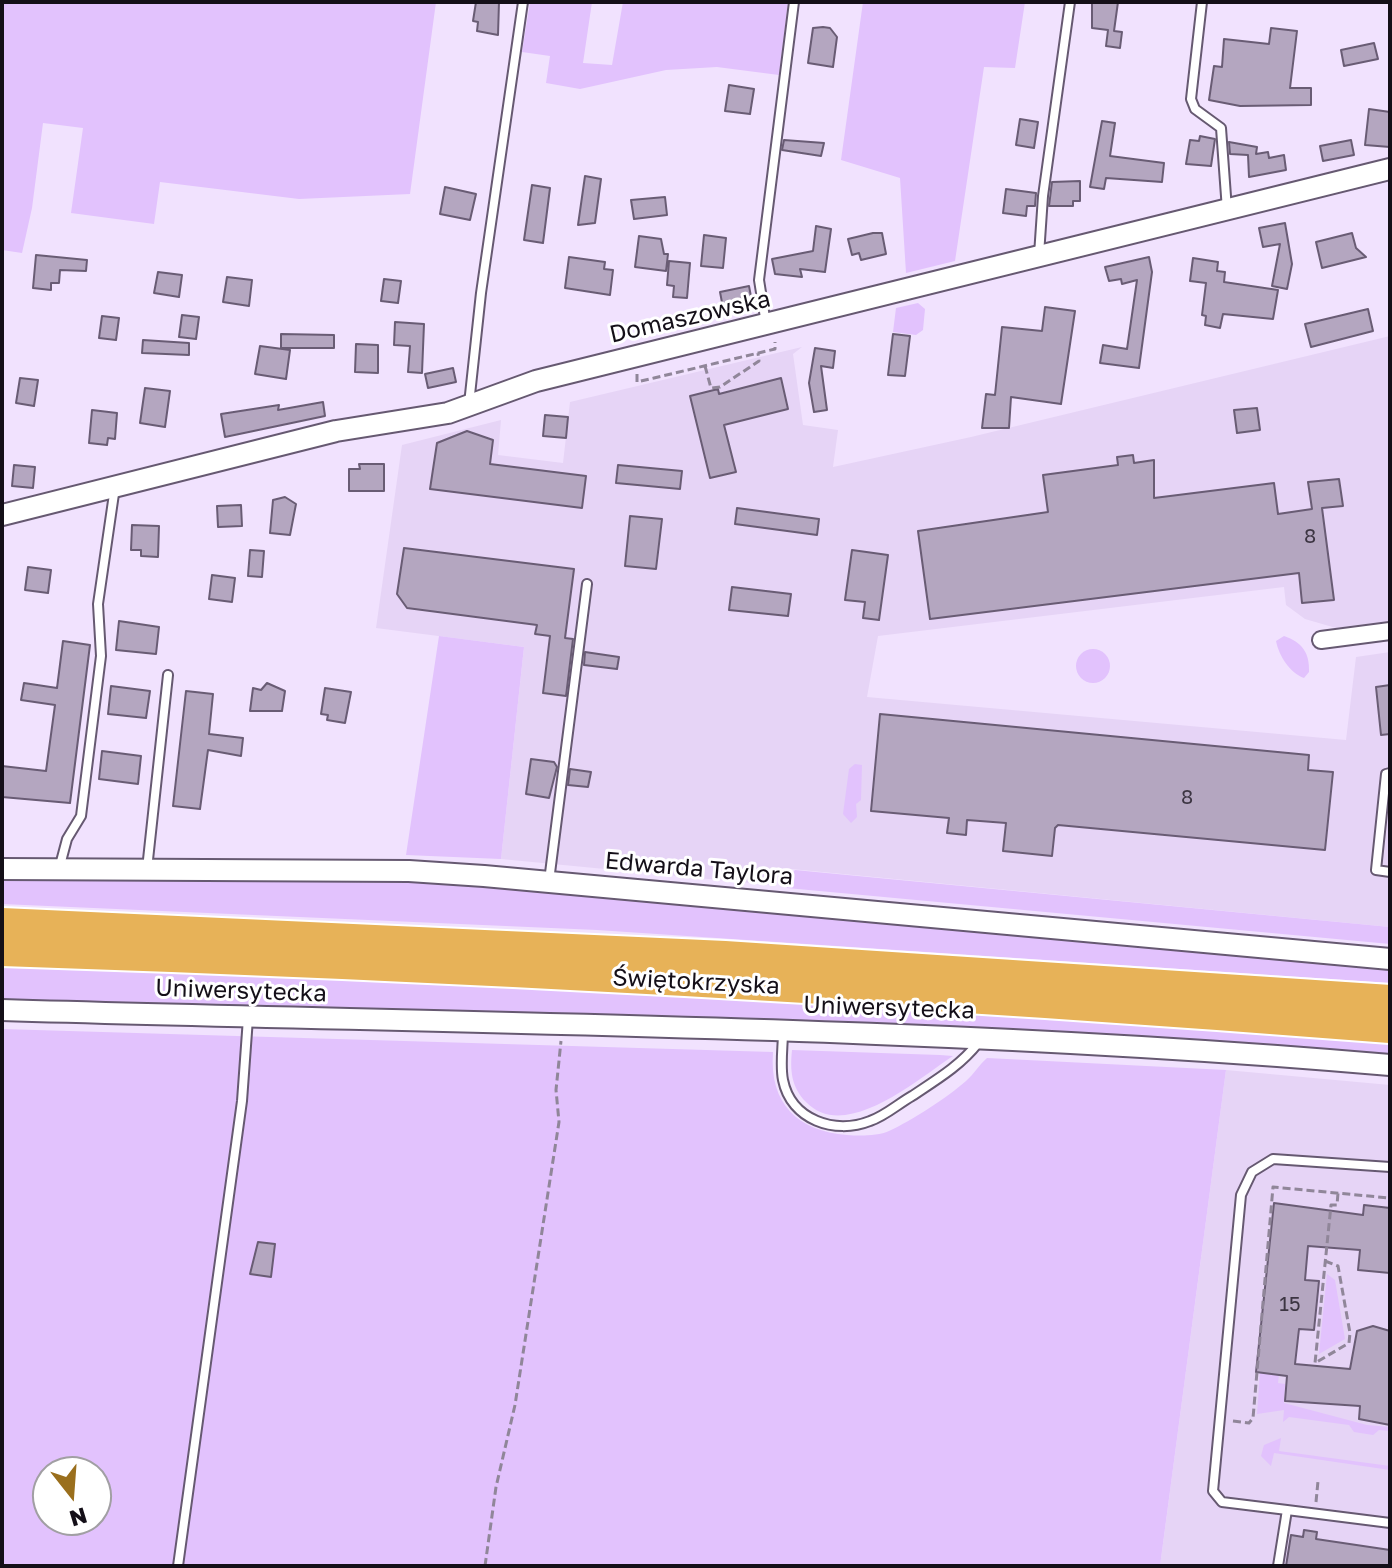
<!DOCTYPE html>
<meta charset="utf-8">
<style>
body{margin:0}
#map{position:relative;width:1392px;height:1568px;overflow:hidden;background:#f1e2fe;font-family:"Golos Text",sans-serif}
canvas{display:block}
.frame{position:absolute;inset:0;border:4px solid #140f18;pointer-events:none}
.north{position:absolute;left:32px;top:1456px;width:80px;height:80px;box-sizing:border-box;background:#fff;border:2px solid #a19fa3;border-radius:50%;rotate:163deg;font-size:22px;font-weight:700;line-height:32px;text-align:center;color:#140f18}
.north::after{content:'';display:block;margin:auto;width:28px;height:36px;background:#9a6f1d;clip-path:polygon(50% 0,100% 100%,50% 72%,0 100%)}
</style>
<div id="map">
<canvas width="1392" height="1568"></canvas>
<div class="frame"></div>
<div class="north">N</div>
</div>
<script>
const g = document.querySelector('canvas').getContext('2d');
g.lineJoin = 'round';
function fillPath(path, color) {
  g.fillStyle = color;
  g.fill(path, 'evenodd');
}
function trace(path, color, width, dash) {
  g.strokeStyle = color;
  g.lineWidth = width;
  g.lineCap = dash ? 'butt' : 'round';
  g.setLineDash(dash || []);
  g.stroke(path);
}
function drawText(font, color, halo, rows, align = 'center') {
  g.font = font + ' "Golos Text",sans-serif';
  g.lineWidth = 6;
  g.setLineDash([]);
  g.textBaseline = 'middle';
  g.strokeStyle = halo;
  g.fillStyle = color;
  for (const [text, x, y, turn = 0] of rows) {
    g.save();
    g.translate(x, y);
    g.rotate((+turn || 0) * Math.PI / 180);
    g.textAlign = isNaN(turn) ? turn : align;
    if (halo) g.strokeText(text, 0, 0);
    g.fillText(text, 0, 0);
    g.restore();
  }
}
fillPath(new Path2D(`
 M1390,336v285l-54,7 -31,-9 -19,-14 -2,-18 -406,49 -11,61 479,43 10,-83 34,-5v275l-609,-59 -10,17 -270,-26 23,-212 -148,-19 26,-183 99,-25 -3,35 65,8 7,-61 232,-55 -9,7 10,71 35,5 -5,37 138,-30z
 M1226,1070l164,15v481h-230z`), '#e6d4f6');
fillPath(new Path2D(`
 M2,2h434l-26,192 -111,5 -139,-17 -6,42 -83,-11 12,-85 -40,-5 -11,85 -10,45 -20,-3z
 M530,2h62l-9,61 29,2 11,-63h165l-9,73 -62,-8 -51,3 -86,19 -34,-6 4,-27 -28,-4z
 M863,2h162l-10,66 -31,-1 -29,194 -49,12 -6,-95 -59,-18z
 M918,303l7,6 -2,21 -7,5 -23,-3 3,-24z
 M439,636l85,11 -23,212 -95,-4z
 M1284,636c18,6 26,17 25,36l-5,6c-14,-5 -25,-22 -28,-37z
 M1076 666a17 17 0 1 1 34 0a17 17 0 1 1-34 0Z
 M855,764l7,1 -1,35 -5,4 1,13 -6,6 -8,-9 6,-45z
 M795,870l595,57v17l-603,-56v-8z
 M2,879l449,4 939,84v16l-793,-53 -595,-26z
 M2,965c463,11 926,44 1388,79v14l-1388,-54z
 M2,1029l771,23c-4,52 25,79 74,83 13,1 31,1 42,-4 22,-10 59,-34 77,-50 8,-7 13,-16 21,-23l239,12 -66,496h-1158zM48,1472h48v48h-48z
 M792,1050l148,5 13,1c-35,23 -108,87 -147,46 -15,-15 -16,-32 -14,-52z
 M1327,1274l8,6 10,59 -26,15z
 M1260,1372l19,2 -1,9 7,1 -1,19 83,22 23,2v4l-11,-1 -6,5 -19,-3 -5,-7 -60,-8 -6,5 1,-12 -27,4z
 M1281,1438l-2,13 111,15v4l-116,-17 -3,13 -10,-10 3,-11z`), '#e2c2fd');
const building = new Path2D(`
 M476,2h23l-1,33 -21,-4 1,-9 -5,-1z
 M1092,2h26l-4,29 8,1 -2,16 -14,-2 2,-16 -16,-2z
 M823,27l7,1 7,9 -4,30 -25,-4 5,-35z
 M1271,28l26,3 -7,57h21v17l-71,1 -31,-6 5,-34 8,1 2,-28 45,5z
 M1374,43l4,16 -34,7 -3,-16z
 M729,85l25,4 -4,25 -25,-3z
 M1369,109l21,3v35l-25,-2z
 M1020,119l18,3 -4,26 -18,-3z
 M1102,121l13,2 -5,33 54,7 -2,19 -56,-4 -2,11 -14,-2z
 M1200,136l15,3 -4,27 -25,-2 4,-24 9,1z
 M784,140l40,3 -3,13 -39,-6z
 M1351,140l3,15 -31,6 -3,-15z
 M1229,142l28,5 -1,7 12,-2 1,6 15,-3 2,15 -37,7 -1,-22 -18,-1z
 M585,176l16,3 -6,44 -17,2z
 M1080,181v20h-7v5h-24l3,-24z
 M532,185l18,3 -7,55 -19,-3z
 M445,187l31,7 -6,26 -30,-6z
 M1006,189l30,4 -1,13h-8l-1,10 -23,-3z
 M665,197l2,18 -33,4 -3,-19z
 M1285,223l7,41 -5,25 -15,-3 8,-42 -17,3 -4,-19z
 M816,226l15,3 -6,43 -25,-3 2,8 -27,-3 -3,-15 41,-8z
 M873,233h9l4,21 -25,6 -2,-7 -7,2 -4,-16z
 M1352,233l4,15 10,9 -44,11 -6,-26z
 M704,235l22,3 -3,30 -22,-2z
 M639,236l22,3 3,15h4l-2,17 -31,-4z
 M36,255l51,5 -1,11 -26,-1 -1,13h-8v7l-18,-2z
 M569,257l36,5 -1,7 9,1 -3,25 -45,-7z
 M1149,257l3,15 -13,96 -39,-5 3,-18 24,4 10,-69 -15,4 -1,-5 -12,2 -4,-14z
 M1193,258l25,4 -1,9 8,1 -1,10 54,8 -5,29 -50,-5 -3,14 -15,-3 1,-9 -4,-1 4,-32 -16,-2z
 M669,261l21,2 -3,35 -14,-1 1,-11 -7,-1z
 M158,272l24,3 -3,22 -25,-4z
 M227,277l25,3 -3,26 -26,-4z
 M384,279l17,2 -3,22 -17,-2z
 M749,286l4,21 -29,6 -4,-21z
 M1045,307l30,4 -14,93 -50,-7 -2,31h-27l4,-34 9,1 7,-68 40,4z
 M1368,309l5,22 -62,16 -6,-23z
 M182,315l17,2 -3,22 -17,-2z
 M102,316l17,2 -3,22 -17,-2z
 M395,322l29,2 -2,49 -14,-1 2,-26 -16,-1z
 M281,334l53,1v13h-53z
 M893,334l17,2 -5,40 -17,-1z
 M143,340l46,3v12l-47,-2z
 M356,344l22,1v28l-23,-1z
 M260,346l30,4 -4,29 -31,-5z
 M815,348l20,3 -2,17 -12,-2 6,44 -13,2 -5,-29z
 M453,368l3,14 -28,6 -3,-14z
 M20,378l18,2 -4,26 -18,-3z
 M781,378l7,31 -64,16 12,47 -26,6 -20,-82 28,-7 1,5z
 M145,388l25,3 -5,36 -25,-4z
 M323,402l2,14 -100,21 -4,-23 58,-9 -1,5z
 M1257,408l3,22 -23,3 -3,-23z
 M92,410l25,3 -2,26 -7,-1 -1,7 -18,-2z
 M545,415l23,2 -2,21 -23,-2z
 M467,431l26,9 -3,24 96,12 -4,32 -152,-19 7,-46z
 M1133,455l1,8 20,-3v38l120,-15 4,31 34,-5 -4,-27 31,-3 4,27 -21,2 12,92 -32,3 -3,-30 -369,46 -12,-88 130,-19 -5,-37 75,-10 -1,-8z
 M359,464h25v27h-35v-22h11z
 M14,465l21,2 -2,21 -21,-2z
 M618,465l64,6 -2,18 -64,-6z
 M285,497l11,7 -6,31 -20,-2 3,-33z
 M241,505l1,21 -24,1 -1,-21z
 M737,508l82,11 -2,16 -82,-11z
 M630,516l32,3 -6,50 -31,-3z
 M132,525l27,1 -1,31 -17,-1v-6h-10z
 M404,548l170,21 -9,69 8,1 -7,57 -23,-3 7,-57 -15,-2 2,-9 -130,-17 -10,-14z
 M250,550l14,1 -2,26 -14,-1z
 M852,550l36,5 -9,65 -16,-2 2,-16 -20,-2z
 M28,567l23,3 -3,23 -23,-3z
 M212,575l23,3 -3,24 -23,-3z
 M732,587l59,7 -3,22 -59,-6z
 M119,621l40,6 -3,27 -40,-4z
 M63,641l27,4 -20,158 -68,-6v-31l44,5 9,-66 -34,-5 3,-17 33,5z
 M585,652l34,5 -2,12 -33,-4z
 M267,683l18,8 -3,20h-32l3,-23 8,2z
 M1390,685v49l-9,1 -5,-48z
 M111,686l39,5 -4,27 -38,-4z
 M325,688l26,4 -6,31 -18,-3 1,-5 -7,-1z
 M186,691l27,3 -4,40 34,4 -2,18 -33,-6 -8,59 -27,-3z
 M880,714l429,41 -1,15 25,2 -8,78 -267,-25 -3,3 -3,28 -49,-5 3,-28 -39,-3 -1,15 -19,-2 2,-15 -78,-7z
 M102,751l39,5 -3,28 -39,-5z
 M531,759l23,3 3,5 -8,31 -23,-4z
 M570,769l21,3 -3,15 -20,-2z
 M1274,1203l89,12 1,-10 26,3v65l-32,-3 2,-20 -52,-4 -3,34 14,1 -5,49 -15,-1 -4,35 55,5 7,-38 16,-5 17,5v94l-31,-6 1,-13 -75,-5 2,-25 -31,-4z
 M258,1242l17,2 -4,33 -21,-3z
 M1304,1530l13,2 -1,7 74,11v16h-104l5,-31 12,2z`);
fillPath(building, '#b4a6c0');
trace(building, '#695c74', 2);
const service = new Path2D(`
 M1202,2l-11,97 4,10 26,19 6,82
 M1039,255l4,-59 27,-194
 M766,324l-7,-44 35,-278
 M469,404l12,-111 42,-291
 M1390,773l-4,1 -10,96 14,2
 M59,869l8,-30 14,-23 20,-160 -3,-52 17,-117
 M147,869l21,-194
 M549,881l38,-297
 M783,1031c0,16 -3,34 0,49 8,40 52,55 87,41 15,-5 28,-17 42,-25 24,-16 48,-30 66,-53
 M1287,1510l-65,-8 -9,-11 28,-296 11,-23 21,-13 117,8
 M178,1566l64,-465 6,-83
 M1278,1566l9,-56 103,13`);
const minor = new Path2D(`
 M1321,640l69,-9`);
const tertiary = new Path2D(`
 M2,515l334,-84 112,-18 88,-32 854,-212
 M2,869l407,2 75,5 906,83
 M2,1010c463,14 927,15 1388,55`);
const motorway = new Path2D(`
 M2,923l723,33 665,44
 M2,951c463,15 926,41 1388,77`);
trace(service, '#665971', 12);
trace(minor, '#665971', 20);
trace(tertiary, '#665971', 24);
trace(motorway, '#fff', 34);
trace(new Path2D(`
 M705,366l6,22 9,-1 39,-26 -1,-8
 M637,374v8l17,-4 121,-29v-7
 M1325,1261l13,5 12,67 -1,10 -34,20 16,-158h6l1,-12
 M1233,1421l16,2 4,-5 20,-231 117,11
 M1316,1502l2,-21
 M485,1566l11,-79 19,-82 44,-283 -3,-32 5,-49`), '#908699', 3, [8, 4]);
trace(service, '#fff', 8);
trace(minor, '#fff', 16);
trace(tertiary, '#fff', 20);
trace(motorway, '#e7b258', 30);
drawText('20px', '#3c3542', null, [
 ["8",1310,537],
 ["8",1187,798],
 ["15",1290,1305]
]);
drawText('24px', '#140f18', '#fff', [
 ["Domaszowska",690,317,-13],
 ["Edwarda Taylora",699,869,5],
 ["Świętokrzyska",696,982,3],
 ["Uniwersytecka",241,991,2],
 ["Uniwersytecka",889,1008,2]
]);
</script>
